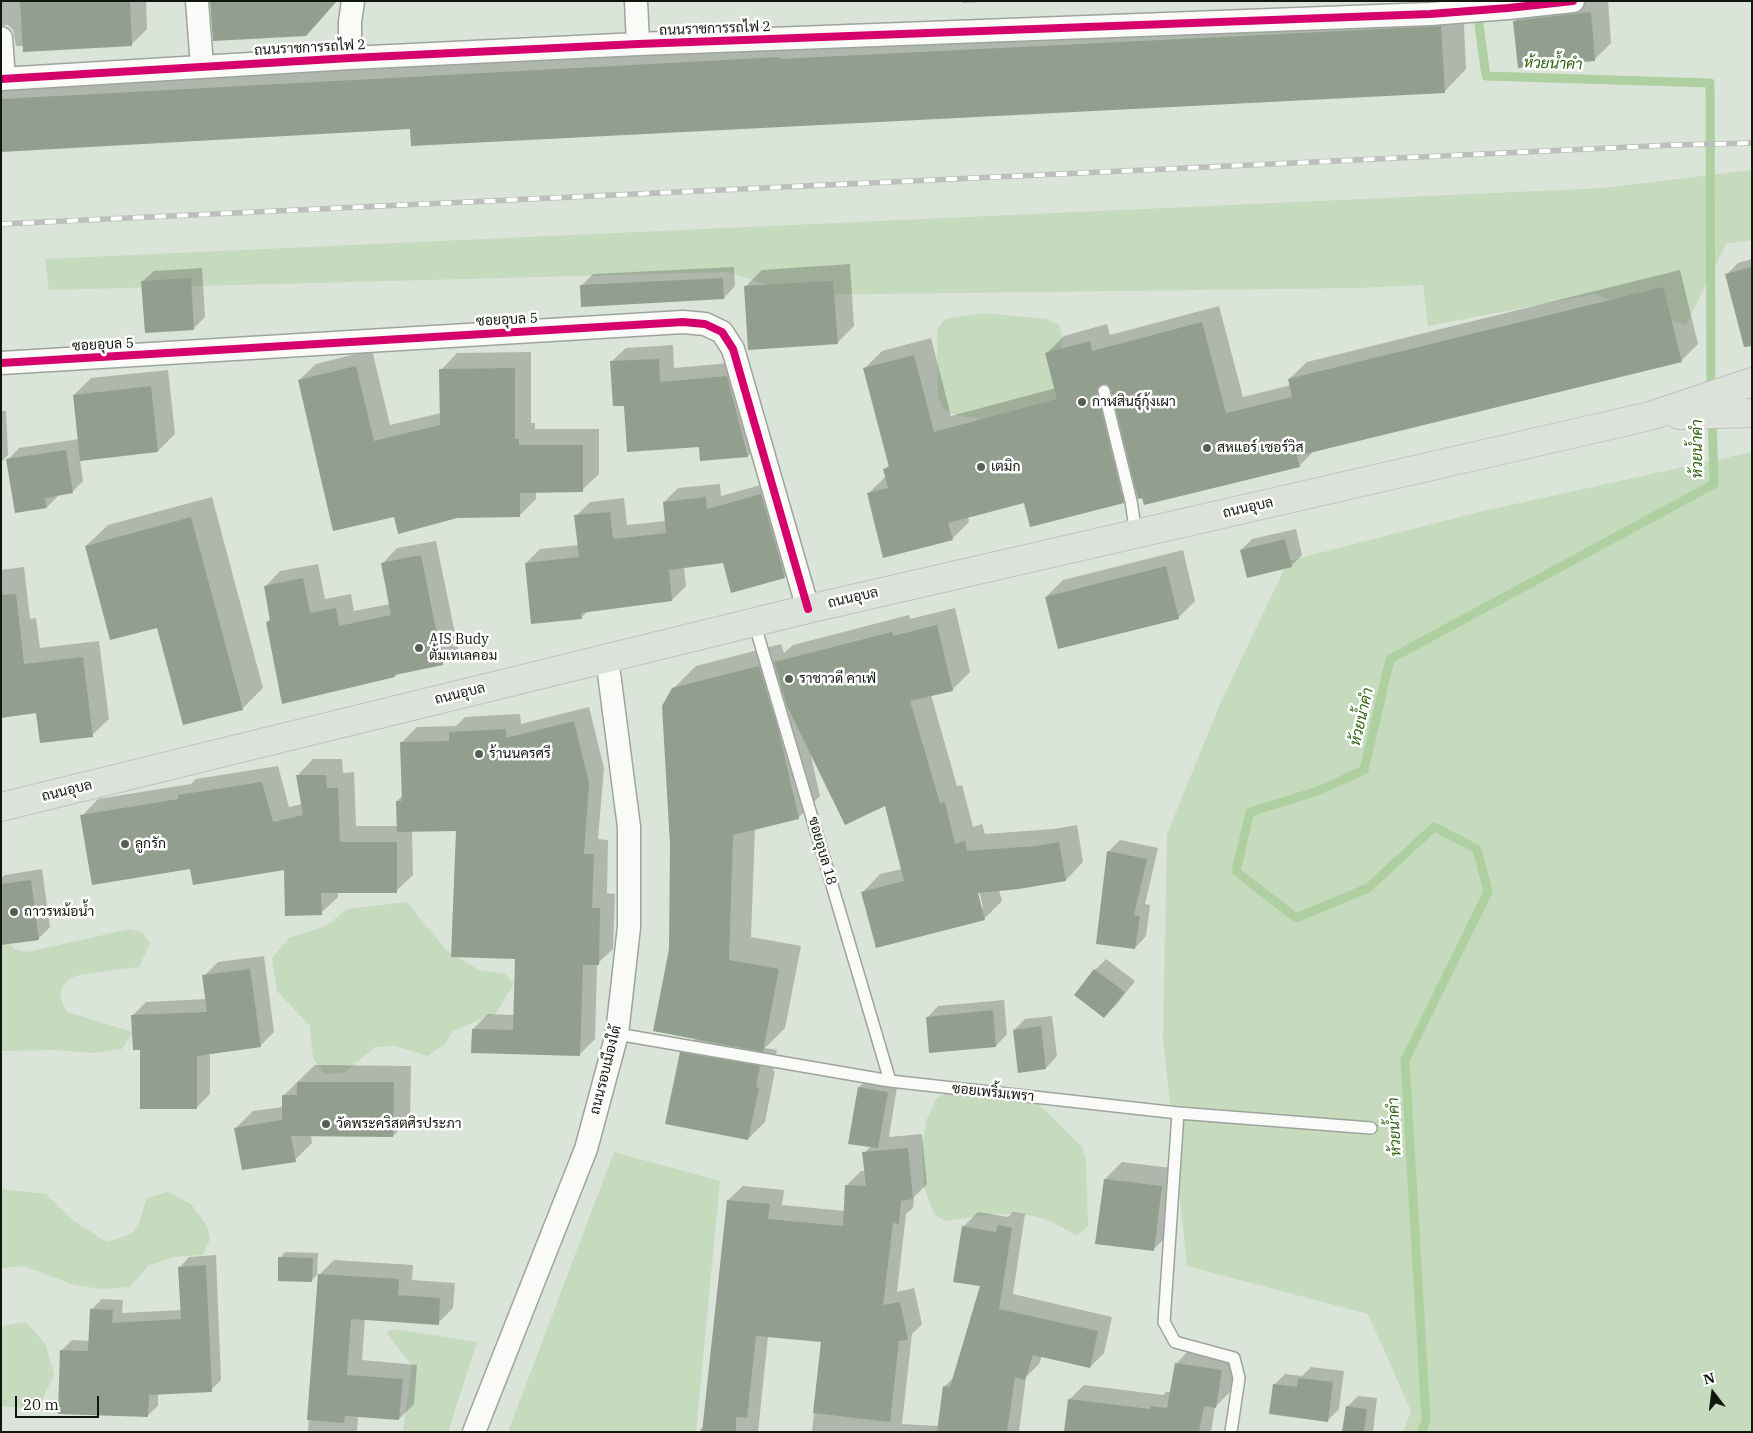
<!DOCTYPE html>
<meta charset="utf-8">
<style>
body{margin:0}
#map{position:relative;width:1753px;height:1433px;overflow:hidden;background:#dbe4d8;font-family:"IBM Plex Serif",serif}
canvas{display:block}
.frame{position:absolute;inset:0;border:2px solid #11160e;pointer-events:none}
.north{position:absolute;left:1688px;top:1368px;width:50px;height:50px;-webkit-text-stroke:4px #fff;paint-order:stroke;rotate:345deg;font-size:14px;font-weight:700;line-height:20px;text-align:center;color:#11160e}
.north::after{content:'';display:block;margin:auto;width:18px;height:22px;background:#11160e;clip-path:polygon(50% 0,100% 100%,50% 72%,0 100%)}
.scale{position:absolute;left:15px;top:1396px;width:84px;height:22px;box-sizing:border-box;border:2px solid #11160e;border-top:0;padding-left:6px;font-size:15px;line-height:18px;white-space:nowrap;color:#11160e;-webkit-text-stroke:4px #fff;paint-order:stroke}
</style>
<div id="map">
<canvas width="1753" height="1433"></canvas>
<div class="frame"></div>
<div class="north">N</div>
<div class="scale">20 m</div>
</div>
<script>
const g = document.querySelector('canvas').getContext('2d');
g.lineJoin = 'round';
function fillPath(path, color) {
  g.fillStyle = color;
  g.fill(path, 'evenodd');
}
function trace(path, color, width, dash) {
  g.strokeStyle = color;
  g.lineWidth = width;
  g.lineCap = dash ? 'butt' : 'round';
  g.setLineDash(dash || []);
  g.stroke(path);
}
function drawText(font, color, halo, rows, align = 'center') {
  g.font = font + ' "IBM Plex Serif",Sarabun,serif';
  g.lineWidth = 5;
  g.setLineDash([]);
  g.textBaseline = 'middle';
  g.strokeStyle = halo;
  g.fillStyle = color;
  for (const [text, x, y, turn = 0] of rows) {
    g.save();
    g.translate(x, y);
    g.rotate((+turn || 0) * Math.PI / 180);
    g.textAlign = isNaN(turn) ? turn : align;
    if (halo) g.strokeText(text, 0, 0);
    g.fillText(text, 0, 0);
    g.restore();
  }
}
fillPath(new Path2D(`
 M1752,170v70l-26,4 -40,81 -59,-18 -32,-13 -167,32 -5,-41 -66,3 -559,7 -70,-23 -679,18 -4,-31 1559,-71z
 M983,313l64,6 12,6 4,13 -6,61 -61,22 -41,-6 -12,-6 -5,-13 -1,-66 8,-11z
 M1752,452v980h-349l8,-21 -43,-97 -181,-48 -24,-228 4,-204 53,-130 68,-143 195,-50z
 M407,902l38,47 34,21 26,4 9,9 -18,30 -43,18 -8,13 -17,12 -33,-10 -20,1 -31,26 -20,1 -11,-16 -3,-32 -33,-35 -5,-33 17,-20 37,-12 21,-17z
 M130,929l12,3 8,11 -11,24c-10,1 -63,7 -68,11 -14,10 -12,21 -4,34l66,20 -11,17 -26,4 -41,-3 -54,1v-119l13,17 13,3z
 M985,1084l38,10 21,15 38,38 4,13 2,66 -11,10c-15,-9 -32,-19 -50,-21 -24,-4 -58,3 -82,6l-11,-7 -10,-26 -2,-40 4,-27 11,-23 23,-13z
 M614,1152l106,29 -24,251h-188z
 M1,1189l45,5 28,27 33,21 24,-8 8,-11 8,-25 21,-6 23,12 16,22 3,13 -7,16 -30,2 -25,9 -18,21 -28,2 -28,-4 -50,-19 -23,2z
 M26,1322l20,23 8,30 -16,34 -37,-3v-80z
 M395,1329l82,13 -29,90h-40l-5,-2 9,-64 -26,-34z`), '#c6dabe');
fillPath(new Path2D(`
 M1,1h145l1,28 -16,16 -115,1 -3,-16 -5,-5h-4v7l-3,2z
 M962,1h39l-39,2z
 M1557,1h51l3,42 -17,17 -79,-39 17,-17z
 M1463,4l3,65 -22,23 -1033,36 -410,22v-72z
 M1752,259v63l-25,-48 11,-11z
 M850,264l4,62 -17,17 -92,-56 17,-17z
 M734,267l1,19 -11,12 -142,-13 11,-11z
 M202,268l3,49 -12,12 -51,-47 12,-11z
 M1680,270l18,74 -17,17 -367,90 -15,15 -156,30 -6,-8 -14,14h-98l-57,15 1,5 -17,17 -84,-45 17,-17v-8l5,-5 -25,-96 17,-17 49,-13 20,78 105,-28 -9,-35 17,-17 43,-12 3,11 109,-29 24,91 48,-12 -2,-6 18,-17z
 M673,345l1,23 67,-6 21,80 -14,14 -47,4 -1,-14 -89,-84 15,-14z
 M372,350l18,75 51,-12v-43l16,-17 74,-1v71h4v6h64v45l-17,16 -46,1v8l-17,17h-124l-96,-136 17,-16z
 M168,370l7,64 -17,17 -78,9 3,21 -11,11 -15,2 1,2 -11,11 -39,-47 11,-12 60,-9 -5,-44 17,-17z
 M1,411h5l2,44 -7,7z
 M775,481l24,82 -14,14 -53,14 -8,-29 -40,5 2,19 -14,14 -84,11 -7,7 -55,-55 14,-14 39,-4 -3,-29 14,-14 34,-4 3,27 39,-4 -2,-19 14,-14 42,-4 1,12z
 M212,497l51,191 -21,21 -84,-83 -72,-80 22,-21z
 M1296,529l6,26 -11,11 -50,-16 11,-11z
 M436,541l22,107 -16,16 -44,9 -3,3 -128,-54 4,-4 -6,-31 15,-16 38,-7 7,35 26,-5 3,17 36,-7 -8,-40 15,-16z
 M1183,550l12,51 -17,17 -132,-21 17,-17z
 M24,567l6,52 6,-1 4,30 59,-7 10,78 -17,16 -55,-23 -36,5v-147z
 M955,608l15,64 -18,18 -21,5 26,91 5,-1 11,42 9,-3 3,10 69,-5 23,-4 6,37 -17,18 -67,10 3,11 -18,18 -121,-27 17,-18 22,-5 -16,-65 -75,-48 9,40 -22,22 -43,11 -4,108 50,9 -16,82 -20,20 12,2 -4,21h2l-10,51 -17,17 -67,-86 15,-15 -26,-89 3,-260 23,-23 85,-22 3,9 9,-8 116,-30 1,4zM978,886l5,22h-2l-6,-21z
 M589,707l15,61 -6,71 10,1 -1,53 8,1 -2,55 -16,15 -2,75 -15,15 -107,-25 15,-15 27,1 2,-57 -60,-129 -45,2 1,44 -17,16 -58,1v5l-17,16 -36,-45h-94l-109,-52 16,-17 93,-15 5,-5 82,-13 11,41 13,-3 -5,-28 16,-17h29l1,14 11,-1 2,54h42l-1,-25 6,-6 -1,-53 15,-15 39,-1 9,-9 55,-3 1,10z
 M1120,840l38,8 -13,56 5,1 -4,31 -11,12 -37,-5 11,-92z
 M42,869l8,58 -12,12 -37,5v-66l4,-3z
 M264,956l10,76 -14,14 -50,7v41l-14,14 -55,-59 -9,-33 14,-14 61,-3 -3,-23 14,-14z
 M1106,959l29,22 -19,24 -12,12 -9,-47z
 M1004,1000l3,34 -11,12 -69,-28 11,-12z
 M1052,1016l5,40 -11,12 -32,-38 11,-11z
 M315,1065l96,1 -1,53 -17,17 -82,-1 1,8 -17,17 -59,-32 17,-17 30,-4v-11z
 M871,1076l27,5 -9,56 33,-3 5,50 -13,13 -1,11 -7,6 -9,78 17,-4 8,36 -10,10 -10,90 37,2 5,-39 11,-11 27,-91 -19,-58 15,-15 30,5 5,-5 12,2 -12,80 99,23 -8,36 -14,14 -48,-11 -3,8 -13,13 -7,55h-207l10,-91 -54,-5 -10,96h-58v-2l4,-5 24,-225 15,-14 41,4 -2,15 63,6 1,-25 15,-15h5l-2,-18 7,-7 -12,-59z
 M1122,1162l57,7 -9,64 -17,17 -48,-71z
 M285,1252l33,1 -1,22 -5,5 -32,-22z
 M216,1255l5,125 -10,10 -53,3v13l-11,10 -86,-65 11,-11 18,1 1,-31 11,-11 21,1 -1,13 59,-3 -2,-42 10,-11z
 M334,1260l79,5 -1,15 43,3 -2,25 -15,15 -73,-5 -3,42 55,5 -3,39 -15,15 -41,-3 -1,16h-49l11,-157z
 M1190,1349l46,7 -6,36 -15,15 -4,25h-146l5,-33 14,-14 79,10 3,-3h5l5,-28z
 M1311,1367l33,4 -5,38 -11,11 -54,-35 11,-11 17,2z
 M1358,1396l19,2 -4,34h-30l4,-25z`), '#0003');
trace(new Path2D(`
 M1477,10l9,66 224,7 1,308
 M1422,1432l4,-12 -21,-360 83,-168 -11,-43 -43,-22 -66,61 -72,30 -60,-47 14,-59 68,-21 46,-21 26,-111 324,-175 -2,-67`), '#aed0a1', 9);
fillPath(new Path2D(`
 M20,1h110l2,45 -109,6z
 M210,1h127l-31,35 -93,5z
 M1591,12l4,49 -77,7 -5,-47z
 M1441,26l4,67 -1034,53 -1,-17 -409,23v-53l779,-42v2z
 M1752,267v79l-8,1 -19,-73z
 M191,278l3,52 -49,3 -4,-52z
 M723,278l1,21 -143,8 -1,-22z
 M833,281l5,63 -90,6 -4,-64z
 M1663,287l19,75 -385,94 3,11 -156,38 -2,-7 -4,1 -27,-110 -4,-5h-5l-5,4v5l27,110 -94,24 -6,-24 -76,20 5,17 -70,18 -16,-65 21,-5 -5,-19 6,-2 -26,-99 51,-13 20,77 123,-33 -12,-46 45,-12 2,10 110,-29 24,91 66,-16 -4,-18z
 M659,359l1,23 67,-6 21,81 -48,4 -1,-14 -72,5 -3,-46h-11l-3,-45z
 M356,366l18,75 66,-16 -1,-56 76,-1v71h4v6h64v47l-63,1v24l-63,1 -59,16 -4,-17 -61,14 -35,-151z
 M151,386l7,66 -78,9 -7,-66z
 M66,450l7,43 -28,5 2,10 -32,5 -9,-54z
 M761,494l24,84 -54,15 -8,-30 -54,7 3,31 -91,12 1,6 -51,5 -6,-61 54,-6 -5,-42 36,-3 3,27 53,-6 -3,-31 43,-5 1,12z
 M191,517l52,193 -60,15 -26,-97 -47,12 -25,-94z
 M1285,539l7,28 -45,11 -7,-28z
 M421,555l22,110 -48,10v2l-113,27 -16,-82 4,-1 -6,-35 39,-8 7,35 26,-5 3,18 52,-11 -10,-52z
 M1166,566l13,53 -121,30 -13,-52z
 M16,594l8,70 59,-7 10,80 -53,6 -4,-30 -35,5v-123z
 M937,625l16,66 -43,10 30,102 5,-1 10,42 10,-3 2,10 69,-5 23,-4 7,39 -47,8 -41,4 7,27 -109,28 -15,-56 43,-11 -19,-75 -40,19 -58,-119 -13,-44 118,-30 1,4z
 M759,666l20,66 20,87 -66,16 -4,125 50,9 -16,83 -110,-21 16,-82 1,-104 -8,-139 10,-18z
 M574,721l15,62 -5,71h10l-2,54h8l-1,57h-16l-3,91 -109,-3 1,-24 41,1 2,-71 -64,-2 5,-126 -59,1 -1,-31h6l-2,-59 49,-1v-9l57,-3v9z
 M296,775h30l1,13h11l2,54h57v51h-76l1,22 -37,1 -1,-46 -91,15 -3,-16 -98,16 -12,-70 98,-16v-4l84,-13 11,40 30,-7z
 M1107,851l40,8 -13,56 6,1 -5,33 -39,-5z
 M31,880l8,60 -38,5v-61z
 M250,969l11,78 -64,9v53h-57v-59h-7l-2,-35 76,-3 -5,-37z
 M1094,969l31,23 -21,26 -30,-23z
 M993,1010l3,37 -67,6 -3,-36z
 M1041,1026l5,43 -28,4 -5,-43z
 M680,1052l80,14 -4,21 3,1 -11,52 -83,-16z
 M297,1082h97l-1,55 -102,-1 5,26 -54,8 -8,-42 48,-8v-25h15z
 M858,1087l30,5 -10,56 -30,-4z
 M908,1148l5,51 -12,2 -2,23 -6,-1 -10,82 17,-3 8,38 -9,1 -9,81 -77,-9 8,-71 -65,-6 -9,82 -11,-1v15h-34l25,-232 43,4 -2,15 75,7 2,-41 21,1 -4,-34z
 M1104,1179l58,7 -8,65 -59,-7z
 M998,1225l14,3 -13,81 99,22 -8,37 -57,-13 -8,25 -10,-3 -8,55h-70l6,-46 7,1 30,-101 -27,-4 9,-56 34,6z
 M278,1257l35,1 -1,24 -34,-1z
 M206,1265l6,127 -63,3 -1,22 -90,-3 2,-64 28,1 2,-42 23,1 -1,13 69,-4 -3,-52z
 M318,1274l81,5 -1,16 42,3 -1,27 -88,-6 -4,56 56,4 -4,41 -54,-4 -1,7 -37,-3z
 M1175,1363l47,7 -6,38 -12,-2 -5,26h-135l4,-33 82,10 1,-3 16,2z
 M1298,1378l35,4 -5,40 -59,-8 4,-30 24,3z
 M1346,1406l21,3 -3,23h-22z`), '#929e8e');
const service = new Path2D(`
 M1104,391l27,110 5,33
 M754,622l136,459
 M617,1034l273,47 288,32 193,15
 M1178,1113l-14,209 11,20 59,16 5,20 -8,54`);
const minor = new Path2D(`
 M197,1l5,65
 M636,1l2,43
 M1,38l3,40
 M350,58v-36l3,-21
 M1,79l349,-21 288,-14 792,-30 78,-6 65,-7
 M1,363l682,-41 22,2 17,8 11,17 75,260
 M474,1432l112,-283 31,-115 12,-107v-100l-22,-169`);
const primary = new Path2D(`
 M1679,415l73,-2
 M1,807l807,-198 842,-193 102,-34`);
trace(service, '#9da49c', 14);
trace(minor, '#9da49c', 25);
trace(primary, '#bec2bc', 30);
trace(service, '#fafbf9', 11);
trace(minor, '#fafbf9', 22);
trace(primary, '#dce1da', 28);
const rail = new Path2D(`
 M1,224l1672,-79 79,-2`);
trace(rail, '#bcbfbb', 5.5);
trace(rail, '#fff', 4, [11]);
trace(new Path2D(`
 M1,79l349,-21 288,-14 792,-30 78,-6 65,-7
 M1,363l682,-41 22,2 17,8 11,17 75,260`), '#d6006c', 8);
for (const [x, y, r, color] of [
 [1082,402,5,"#585e55"],
 [1207,448,5,"#585e55"],
 [981,467,5,"#585e55"],
 [419,648,5,"#585e55"],
 [789,679,5,"#585e55"],
 [479,754,5,"#585e55"],
 [125,844,5,"#585e55"],
 [14,912,5,"#585e55"],
 [326,1124,5,"#585e55"]
]) {
  const dot = new Path2D();
  dot.arc(x, y, r, 0, 2 * Math.PI);
  g.fillStyle = color;
  g.fill(dot);
  trace(dot, '#fff', 2);
}
drawText('14px', '#11160e', '#fff', [
 ["ถนนราชการรถไฟ 2",715,29,-2],
 ["ถนนราชการรถไฟ 2",310,48,-3],
 ["ซอยอุบล 5",507,320,-3],
 ["ซอยอุบล 5",103,345,-3],
 ["ถนนอุบล",1248,508,-13],
 ["ถนนอุบล",853,598,-13],
 ["ถนนอุบล",460,694,-14],
 ["ถนนอุบล",67,791,-14],
 ["ซอยอุบล 18",822,851,74],
 ["ถนนรอบเมืองใต้",606,1070,-76],
 ["ซอยเพริ้มเพรา",993,1093,6]
]);
drawText('14px', '#11160e', '#fff', [
 ["กาฬสินธุ์กุ้งเผา",1092,402],
 ["สหแอร์ เซอร์วิส",1217,448],
 ["เตมิก",991,467],
 ["AIS Budy",429,640],
 ["ตั้มเทเลคอม",429,656],
 ["ราชาวดี คาเฟ่",799,679],
 ["ร้านนครศรี",489,754],
 ["ลูกรัก",135,844],
 ["ถาวรหม้อน้ำ",24,912],
 ["วัดพระคริสตศิรประภา",336,1124]
], 'left');
drawText('italic 15px', '#2b610b', '#fff', [
 ["ห้วยน้ำคำ",1553,64,2],
 ["ห้วยน้ำคำ",1698,449,-90],
 ["ห้วยน้ำคำ",1362,717,-77],
 ["ห้วยน้ำคำ",1395,1127,-93]
]);
</script>
